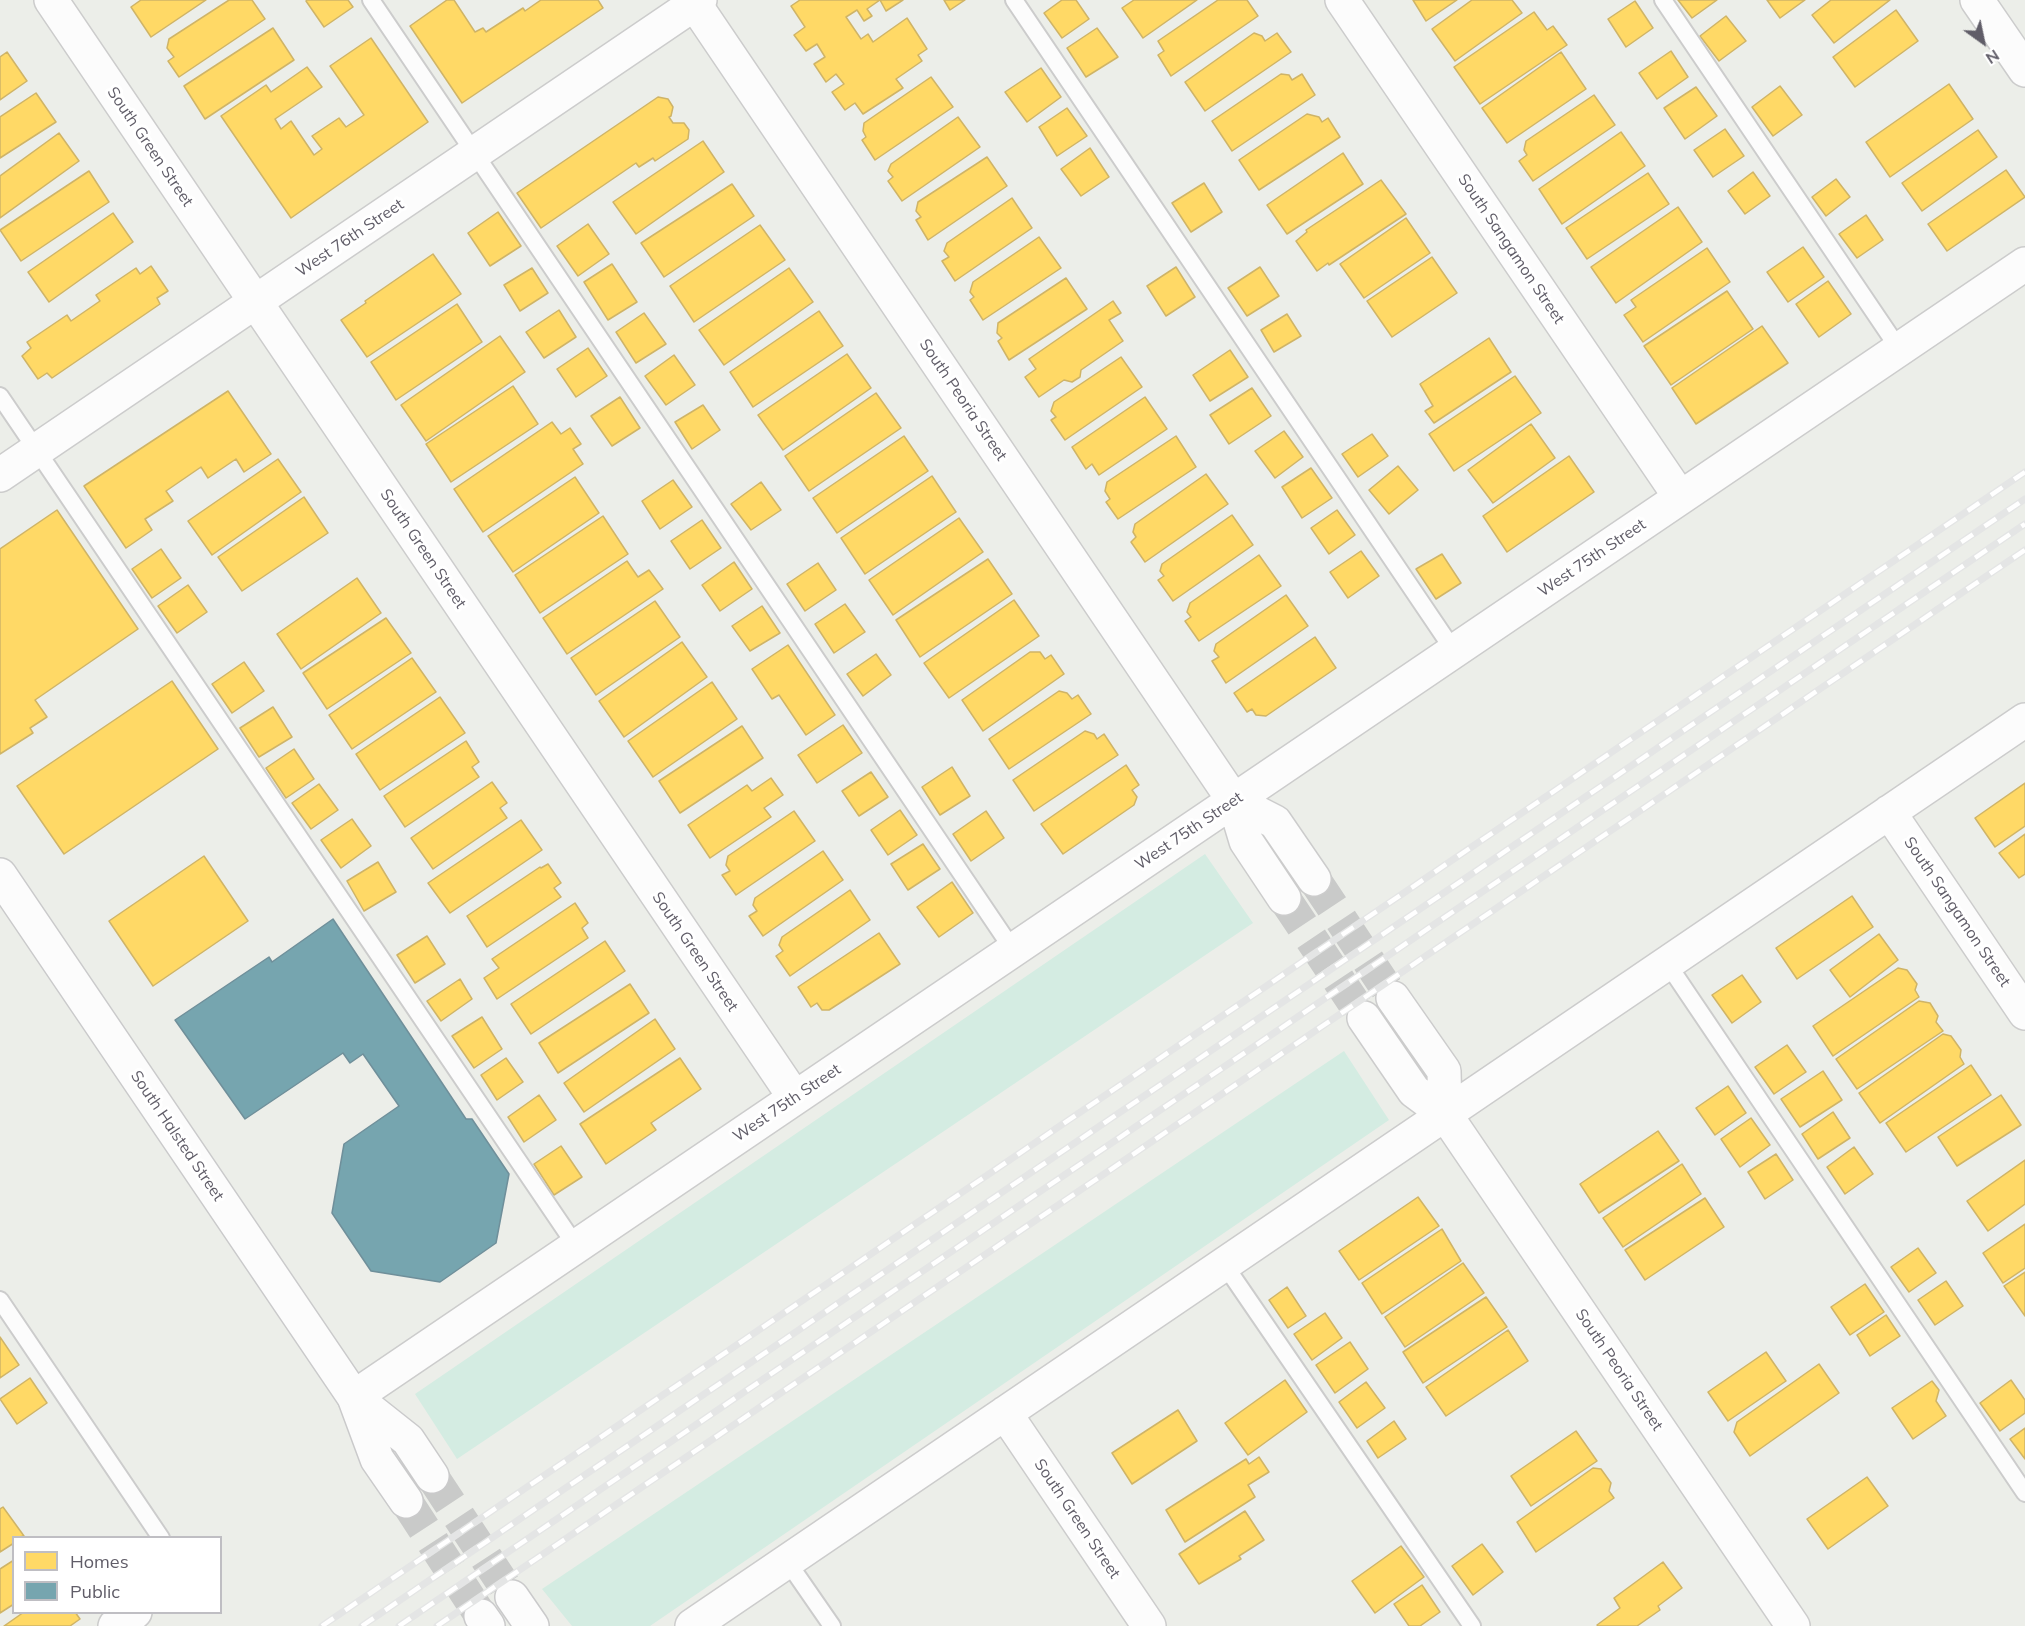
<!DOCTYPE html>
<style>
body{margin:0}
#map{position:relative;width:2025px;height:1626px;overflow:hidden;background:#eceee9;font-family:Mulish,sans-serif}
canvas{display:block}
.legend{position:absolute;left:12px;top:1536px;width:210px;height:78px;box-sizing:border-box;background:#fff;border:2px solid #bfbec3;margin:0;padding:8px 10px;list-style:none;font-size:18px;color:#605d68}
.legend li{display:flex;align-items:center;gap:12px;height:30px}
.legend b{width:30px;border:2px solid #bfbec3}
.north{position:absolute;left:1953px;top:12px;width:60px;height:60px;-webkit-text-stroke:4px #fff;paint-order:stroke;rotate:147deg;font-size:16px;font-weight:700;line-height:24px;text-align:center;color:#605d68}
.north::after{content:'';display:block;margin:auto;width:21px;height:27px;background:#605d68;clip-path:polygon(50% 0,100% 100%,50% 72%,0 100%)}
</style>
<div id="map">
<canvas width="2025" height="1626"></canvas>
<ul class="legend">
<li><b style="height:16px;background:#ffd966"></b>Homes</li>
<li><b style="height:16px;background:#76a5af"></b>Public</li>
</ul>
<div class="north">N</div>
</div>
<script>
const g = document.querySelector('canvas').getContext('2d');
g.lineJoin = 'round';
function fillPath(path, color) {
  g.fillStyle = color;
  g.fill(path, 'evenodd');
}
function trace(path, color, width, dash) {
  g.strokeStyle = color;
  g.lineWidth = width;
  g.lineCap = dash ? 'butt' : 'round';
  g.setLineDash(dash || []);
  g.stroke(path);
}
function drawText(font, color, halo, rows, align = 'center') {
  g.font = font + ' Mulish,sans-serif';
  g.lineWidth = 6;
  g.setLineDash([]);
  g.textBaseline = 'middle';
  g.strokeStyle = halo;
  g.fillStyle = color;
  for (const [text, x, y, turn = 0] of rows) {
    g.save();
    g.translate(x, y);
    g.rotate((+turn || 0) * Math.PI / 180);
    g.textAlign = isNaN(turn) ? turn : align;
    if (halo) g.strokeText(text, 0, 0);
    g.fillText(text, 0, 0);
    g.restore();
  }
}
fillPath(new Path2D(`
 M1205,854l48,69 -796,536 -42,-65z
 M1344,1051l45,69 -739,506h-78l-30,-37z`), '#d4ece2');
const homes = new Path2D(`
 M141,0h65l-55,37 -20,-30z
 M229,0h23l13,19 -86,58 -11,-16 6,-4 -7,-9 2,-9z
 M307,0h41l5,7 -29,20 -18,-26z
 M447,0h7l21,32 8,-4 3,4 37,-24 2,3 16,-11h57l5,8 -141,95 -52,-77z
 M800,0h103l-17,11 -6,-11 -13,9 5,7 -8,5 -7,-11 -11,7 15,22 7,-5 5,8 34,-24 20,31 -9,6 4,6 -26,18 7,9 -40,26 -8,-11 -10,7 -13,-18 12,-8 -8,-10 -10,8 -12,-18 11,-7 -8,-13 -11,7 -12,-16 11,-8 -14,-21z
 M944,0h21l-15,10z
 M1062,0h14l13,19 -27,19 -18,-25z
 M1134,0h63l-54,38 -21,-30z
 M1218,0h29l11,16 -87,60 -13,-21 6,-4 -6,-10z
 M1413,0h44l-31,21z
 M1472,0h40l10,13 -67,48 -23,-32z
 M1678,0h39l-25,18z
 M1767,0h38l-25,18z
 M1831,0h59l-56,43 -22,-28z
 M1635,1l18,27 -27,19 -18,-28z
 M1896,10l22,31 -63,46 -22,-30z
 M1534,12l13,18 6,-4 14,19 -87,59 -26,-37z
 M1726,16l20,25 -27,20 -19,-25z
 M273,28l21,32 -89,59 -21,-33z
 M1097,28l21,29 -32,20 -19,-29z
 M1254,33l8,3 3,5 12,-8 14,19 -86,59 -20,-29z
 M371,38l57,84 -137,96 -70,-102 45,-31 5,7 36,-25 15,20 -47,32 6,10 10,-8 23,34 8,-6 -10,-13 27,-18 7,9 18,-12 -34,-49z
 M1671,51l17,26 -31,22 -18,-26z
 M7,52l20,29 -27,19v-43z
 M1561,52l25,37 -79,54 -25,-35z
 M1041,68l20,29 -34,25 -22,-30z
 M1281,74l8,1 3,5 10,-6 13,21 -83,56 -20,-30z
 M931,77l22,30 -78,53 -13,-20 4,-3 -3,-6 1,-8z
 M1949,84l24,35 -83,58 -24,-35z
 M1780,86l22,29 -29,21 -21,-29z
 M1696,87l21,29 -32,23 -21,-31z
 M36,93l20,29 -56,36v-41z
 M1594,95l21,30 -82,56 -14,-20 8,-6 -3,-5 2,-9z
 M658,97l10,2 5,8 -2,9 -2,1 4,6h11l5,7 -1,9 -33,22 -2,-3 -14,9 -3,-4 -95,65 -24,-35z
 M1067,108l20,28 -30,20 -18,-29z
 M1307,114l12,3 3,5 6,-4 12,19 -81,53 -20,-30z
 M958,117l22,30 -78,54 -14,-20 5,-4 -5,-6 3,-7z
 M1725,129l19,27 -31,21 -19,-27z
 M1978,130l19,27 -75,54 -20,-28z
 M1621,132l24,34 -83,58 -23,-35z
 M59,133l20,28 -79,57v-42z
 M703,141l21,31 -88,62 -23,-32z
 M1090,148l19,29 -28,19 -20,-27z
 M1343,153l20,31 -76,50 -20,-29z
 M987,157l20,29 -79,54 -12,-20 5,-3 -5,-6 2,-9z
 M2006,170l19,27 -78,54 -19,-27z
 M89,171l20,31 -88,59 -21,-31z
 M1753,172l17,24 -25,18 -17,-23z
 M1648,173l21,31 -82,55 -21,-31z
 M1836,179l14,18 -24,19 -14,-19z
 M1381,180l25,34 -77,51 -1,-2 -11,8 -21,-30 11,-9 -1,-2z
 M1204,183l18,29 -31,20 -19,-29z
 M732,184l22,32 -90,61 -23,-34z
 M1012,198l20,30 -77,53 -13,-20 7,-4 -5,-6 3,-8z
 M1678,207l24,35 -86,61 -25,-36z
 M498,212l23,34 -31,20 -22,-33z
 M113,213l20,29 -84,60 -21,-30z
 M1866,215l17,25 -26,18 -18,-24z
 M1406,218l24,35 -66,45 -24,-34z
 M588,224l21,30 -31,22 -21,-30z
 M760,225l25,35 -91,62 -24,-36z
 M1039,237l22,31 -78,52 -13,-20 4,-3 -4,-5 3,-10z
 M1803,247l21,30 -36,25 -21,-30z
 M1707,248l23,34 -87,60 -19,-27 12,-8 -5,-7z
 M433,254l28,40 -94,63 -26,-37 25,-17 -1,-2z
 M1432,257l25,36 -65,44 -25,-36z
 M612,264l25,38 -29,18 -24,-38z
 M151,266l17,25 -11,7 3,6 -108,74 -5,-5 -9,6 -16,-23 9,-8 -4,-6 40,-27 4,6 29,-20 -4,-6 40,-27 4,6z
 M1176,267l19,30 -29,19 -19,-30z
 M1260,267l19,29 -32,20 -19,-28z
 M532,268l16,25 -28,18 -16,-26z
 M789,268l24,34 -89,63 -25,-35z
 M1066,278l21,31 -78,51 -11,-19 4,-3 -5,-5 1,-10z
 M1828,281l23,33 -32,23 -23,-33z
 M1727,291l26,38 -82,56 -27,-39z
 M1113,301l8,12 -12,7 14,21 -42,29 -1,7 -8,5 -8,-2 -25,17 -14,-20 11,-8 -7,-10z
 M457,304l25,38 -86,58 -25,-38z
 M559,310l17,27 -32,21 -18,-26z
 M819,311l24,35 -90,61 -23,-35z
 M644,313l22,31 -30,19 -20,-31z
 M1287,314l14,22 -27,16 -13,-22z
 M1762,326l26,37 -92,61 -24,-36z
 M500,336l25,36 -99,69 -25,-36z
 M1489,338l22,34 -77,51 -9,-12 8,-5 -13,-22z
 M588,348l19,28 -31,21 -19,-28z
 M1230,350l18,27 -38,24 -17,-26z
 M847,354l24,34 -88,62 -25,-35z
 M674,355l21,30 -29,20 -21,-29z
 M1121,357l21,30 -77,53 -14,-20 5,-3 -5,-6 3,-9z
 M1515,376l26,37 -87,58 -25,-37z
 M513,386l25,38 -87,58 -25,-38z
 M1252,388l19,28 -42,28 -19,-29z
 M228,391l43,63 -27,18 -8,-13 -28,19 -7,-11 -35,24 7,10 -28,18 7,11 -26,18 -42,-62z
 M876,393l25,35 -92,63 -24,-35z
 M620,397l20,31 -28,18 -21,-30z
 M1145,397l22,32 -68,46 -7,-11 -6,5 -14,-22z
 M703,405l17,25 -28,19 -17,-27z
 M552,422l9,12 9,-6 11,16 -8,5 10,15 -100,68 -29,-43z
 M1531,424l24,34 -62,45 -25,-33z
 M1284,431l19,26 -28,21 -20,-27z
 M1372,434l16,22 -30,21 -16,-23z
 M904,436l24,35 -91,62 -24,-35z
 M1176,436l20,31 -78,52 -12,-17 4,-3 -5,-8 2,-9z
 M1569,456l25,36 -87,60 -24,-36z
 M278,459l23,33 -89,63 -24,-34z
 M1398,466l20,24 -29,24 -20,-24z
 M1311,468l21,30 -30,20 -20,-31z
 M1206,474l22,30 -83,58 -14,-20 5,-5 -3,-5 2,-8z
 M932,476l24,36 -91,62 -24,-36z
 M575,477l24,36 -86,59 -25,-36z
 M673,480l19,27 -32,22 -18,-28z
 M761,482l20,28 -30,20 -20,-26z
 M304,497l24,36 -86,58 -24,-34z
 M57,510l81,119 -103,71 12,17 -17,11 3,5 -33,21v-205z
 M1337,510l18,25 -26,19 -18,-26z
 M1232,515l21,30 -80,56 -15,-21 6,-4 -4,-5 2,-7z
 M603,516l25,38 -88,59 -25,-38z
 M959,518l24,34 -90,63 -24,-35z
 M702,520l19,28 -31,21 -19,-28z
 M161,549l20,29 -29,20 -20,-29z
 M1361,551l18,25 -31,22 -18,-26z
 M1442,554l19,29 -25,16 -20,-30z
 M1259,555l22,31 -82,55 -14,-20 6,-4 -4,-5 3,-9z
 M988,559l24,35 -92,63 -24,-37z
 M627,561l11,16 11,-7 14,19 -96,65 -24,-36z
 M734,562l18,27 -32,22 -18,-26z
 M818,563l18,27 -31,21 -18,-27z
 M357,578l24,35 -80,56 -24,-35z
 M188,585l19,27 -30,21 -19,-27z
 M1286,595l22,31 -82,57 -14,-22 7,-4 -5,-6 2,-7z
 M1014,600l25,36 -90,62 -25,-35z
 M655,601l25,36 -84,58 -25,-37z
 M845,604l20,28 -31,21 -19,-29z
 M762,606l18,27 -30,18 -18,-25z
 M386,618l25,35 -84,56 -24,-36z
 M1315,637l21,31 -70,48 -10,-1 -4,-6 -5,3 -13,-19z
 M682,642l25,35 -83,60 -25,-36z
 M788,645l47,70 -29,20 -27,-40 -7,4 -20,-30z
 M1030,652h10l5,7 6,-4 13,19 -81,57 -21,-31z
 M876,654l15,21 -28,21 -16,-22z
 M412,658l24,34 -84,57 -23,-34z
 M244,662l20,29 -32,22 -20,-29z
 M172,681l46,68 -154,105 -47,-68z
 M712,682l25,37 -84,58 -25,-36z
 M1059,691l8,2 5,6 6,-4 13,19 -82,55 -20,-30z
 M440,697l25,36 -85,57 -24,-36z
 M273,707l19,30 -33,20 -19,-29z
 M843,725l19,28 -45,30 -19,-28z
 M742,726l21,32 -83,55 -21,-32z
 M1085,731l9,3 3,5 7,-5 14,21 -84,56 -21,-31z
 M466,741l13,21 -7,5 7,10 -74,50 -21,-31z
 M294,749l20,30 -28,19 -20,-30z
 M1126,765l13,20 -7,5 5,7 -3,8 -71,49 -22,-30z
 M952,767l18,29 -30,19 -18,-28z
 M871,772l17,25 -29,19 -17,-25z
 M771,778l12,17 -19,13 7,9 -61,41 -22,-33 59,-40 5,6z
 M492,782l15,21 -7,5 7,10 -74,51 -22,-31z
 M2025,783v43l-30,21 -20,-29z
 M319,784l19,26 -27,19 -19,-26z
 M900,810l17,25 -29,20 -17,-25z
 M794,811l21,30 -79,54 -14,-20 8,-4 -4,-6 2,-9z
 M986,811l18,27 -33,23 -18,-27z
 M352,819l19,27 -30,22 -20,-28z
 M521,820l21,30 -92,63 -22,-30z
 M2025,834v40l-6,4 -20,-25z
 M923,844l17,25 -32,21 -17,-26z
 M823,851l20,29 -80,56 -14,-20 8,-5 -4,-6 2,-7z
 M204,856l44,65 -95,65 -44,-65z
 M378,862l18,30 -32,19 -17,-30z
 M548,864l13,19 -7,5 7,9 -74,50 -20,-31 73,-49 1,1z
 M952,882l21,31 -34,24 -22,-30z
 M850,890l20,30 -80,56 -14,-20 7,-5 -4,-6 3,-8z
 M1852,896l21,31 -76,52 -21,-31z
 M575,903l13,20 -6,5 6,10 -91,61 -13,-21 15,-10 -7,-9z
 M879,933l21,31 -71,46h-7l-5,-7 -6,4 -13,-20z
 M1879,934l19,26 -48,37 -20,-27z
 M427,936l18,28 -30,19 -18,-28z
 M605,941l20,30 -94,63 -20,-30z
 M1898,968l9,2 10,14 -2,6 4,7 -86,59 -20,-30z
 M1742,975l19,27 -29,21 -20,-28z
 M460,979l12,20 -31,22 -14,-20z
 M630,984l19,29 -91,60 -19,-30z
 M1919,1001l11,2 8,13 -2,6 7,9 -86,58 -21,-30z
 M482,1017l20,32 -28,19 -22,-32z
 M655,1019l20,30 -91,63 -20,-29z
 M1943,1034l8,2 10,14 -1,7 4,7 -84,59 -21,-30z
 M1787,1045l19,27 -32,22 -19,-27z
 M506,1058l17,24 -26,18 -16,-25z
 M680,1058l21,31 -50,34 5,7 -50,34 -26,-40z
 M1971,1065l20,30 -85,57 -20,-29z
 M1823,1071l19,29 -42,27 -19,-28z
 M1728,1086l18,27 -31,22 -19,-27z
 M539,1095l17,25 -32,22 -16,-25z
 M2001,1095l20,30 -64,41 -19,-29z
 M1833,1112l17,26 -32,21 -16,-25z
 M1751,1118l19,27 -30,22 -19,-28z
 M1658,1131l21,30 -80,52 -19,-29z
 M561,1146l21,31 -28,18 -20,-31z
 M1854,1147l19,27 -28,20 -18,-27z
 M1776,1154l17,26 -28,19 -17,-27z
 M2025,1160v44l-37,27 -21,-30z
 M1682,1164l19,30 -78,53 -20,-29z
 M1418,1197l21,29 -80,54 -20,-29z
 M1705,1198l19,29 -79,53 -20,-30z
 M2025,1224v44l-22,15 -20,-30z
 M1442,1229l19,32 -79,53 -20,-31z
 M1918,1248l18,25 -27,19 -18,-25z
 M1463,1263l21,30 -79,54 -20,-30z
 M2025,1272v44l-21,-30z
 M1946,1281l17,25 -28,19 -17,-25z
 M1865,1284l19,28 -34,23 -19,-28z
 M1287,1287l19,29 -18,12 -19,-28z
 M1486,1297l21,30 -84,56 -20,-31z
 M1325,1313l17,25 -30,22 -18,-26z
 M1886,1315l14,21 -30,20 -13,-21z
 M1508,1330l20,31 -82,55 -20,-29z
 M0,1337l19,28 -19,13z
 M1350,1342l18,27 -33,24 -19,-28z
 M1766,1352l20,29 -58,40 -20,-29z
 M1819,1364l20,29 -89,63 -16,-24 3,-10z
 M30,1378l17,25 -30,21 -17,-25z
 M1285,1380l22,32 -59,43 -23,-32z
 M2011,1380l14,20v13l-25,18 -20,-28z
 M1932,1381l7,9 -3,11 10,15 -33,23 -21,-31z
 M1366,1382l19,26 -28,20 -18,-26z
 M1178,1410l19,31 -65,43 -20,-31z
 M1394,1421l12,18 -28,19 -11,-17z
 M2025,1428v31l-15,-20z
 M1576,1431l21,30 -66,45 -20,-30z
 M1259,1457l10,15 -21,13 7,12 -70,45 -19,-32 80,-51 3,5z
 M1593,1468l8,1 10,14 -2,8 5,7 -78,54 -19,-30z
 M1867,1477l21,29 -60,43 -21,-30z
 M3,1507l21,29 -10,2v5l-14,9v-43z
 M1245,1511l19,29 -25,16 2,3 -42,25 -20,-30z
 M1482,1544l21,28 -30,23 -21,-29z
 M1401,1546l23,31 -49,36 -23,-32z
 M14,1560v44l-14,9v-44z
 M1663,1562l19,26 -24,18 2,4 -23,16h-39l-1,-1 23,-17 -6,-10z
 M1422,1585l18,27 -20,14h-11l-15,-22z
 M24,1612h51l5,7 -10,7h-66z`);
fillPath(homes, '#ffd966');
trace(homes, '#cfb467', 1.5);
const public = new Path2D(`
 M333,919l133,200h6l37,55 -13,69 -56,39 -69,-11 -39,-58 12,-69 55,-38 -36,-52 -13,9 -7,-10 -98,66 -70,-99 94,-63 3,5z`);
fillPath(public, '#76a5af');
trace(public, '#6f8f9a', 1.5);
trace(new Path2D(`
 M1314,879l79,119
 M1284,898l80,120`), '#c9cac9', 33, [33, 16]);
trace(new Path2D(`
 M432,1476l80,121
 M406,1501l75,115`), '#c9cac9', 33, [33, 16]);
const service = new Path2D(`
 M371,0l642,950
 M1014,0l440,651
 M1663,0l236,349
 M0,396l576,850
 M1667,963l358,530
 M1224,1264l248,362
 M0,1300l161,238
 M787,1561l45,65`);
const minor = new Path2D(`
 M51,0l744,1098
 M692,0l542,801 12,40 38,57
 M1342,0l338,497
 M1977,0l48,70
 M1234,801l41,21 39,57
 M1889,812l136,201
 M1393,998l51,73 1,43
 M1364,1018l50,73 31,23 348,512
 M354,1397l1671,-1133
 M1005,1413l144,213
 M115,1626l20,-14
 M692,1626l1333,-906`);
const tertiary = new Path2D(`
 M0,475l700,-475`);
const secondary = new Path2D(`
 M0,875l354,522 23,62 29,42
 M355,1398l53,42 24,36
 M512,1597l20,29
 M481,1616l7,10`);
trace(service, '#ccc', 20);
trace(minor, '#ccc', 36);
trace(tertiary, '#ccc', 36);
trace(secondary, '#cacacb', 36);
trace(service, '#fcfcfc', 16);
trace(minor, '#fcfcfc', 33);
trace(tertiary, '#fcfcfc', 33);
trace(secondary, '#fcfcfc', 33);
const rail = new Path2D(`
 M322,1626l1703,-1154
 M362,1626l1663,-1127
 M399,1626l1626,-1102
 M437,1626l1588,-1076`);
trace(rail, '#e4e5e5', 7);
trace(rail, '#fff', 4.5, [14]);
drawText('16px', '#605d68', '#fff', [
 ["South Green Street",150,147,56],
 ["West 76th Street",350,238,-34],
 ["South Sangamon Street",1511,249,56],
 ["South Peoria Street",963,400,56],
 ["South Green Street",423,549,56],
 ["West 75th Street",1592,558,-34],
 ["West 75th Street",1189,831,-34],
 ["South Sangamon Street",1957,912,56],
 ["South Green Street",695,952,56],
 ["West 75th Street",787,1103,-34],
 ["South Halsted Street",177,1136,56],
 ["South Peoria Street",1619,1370,56],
 ["South Green Street",1077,1519,56]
]);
</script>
